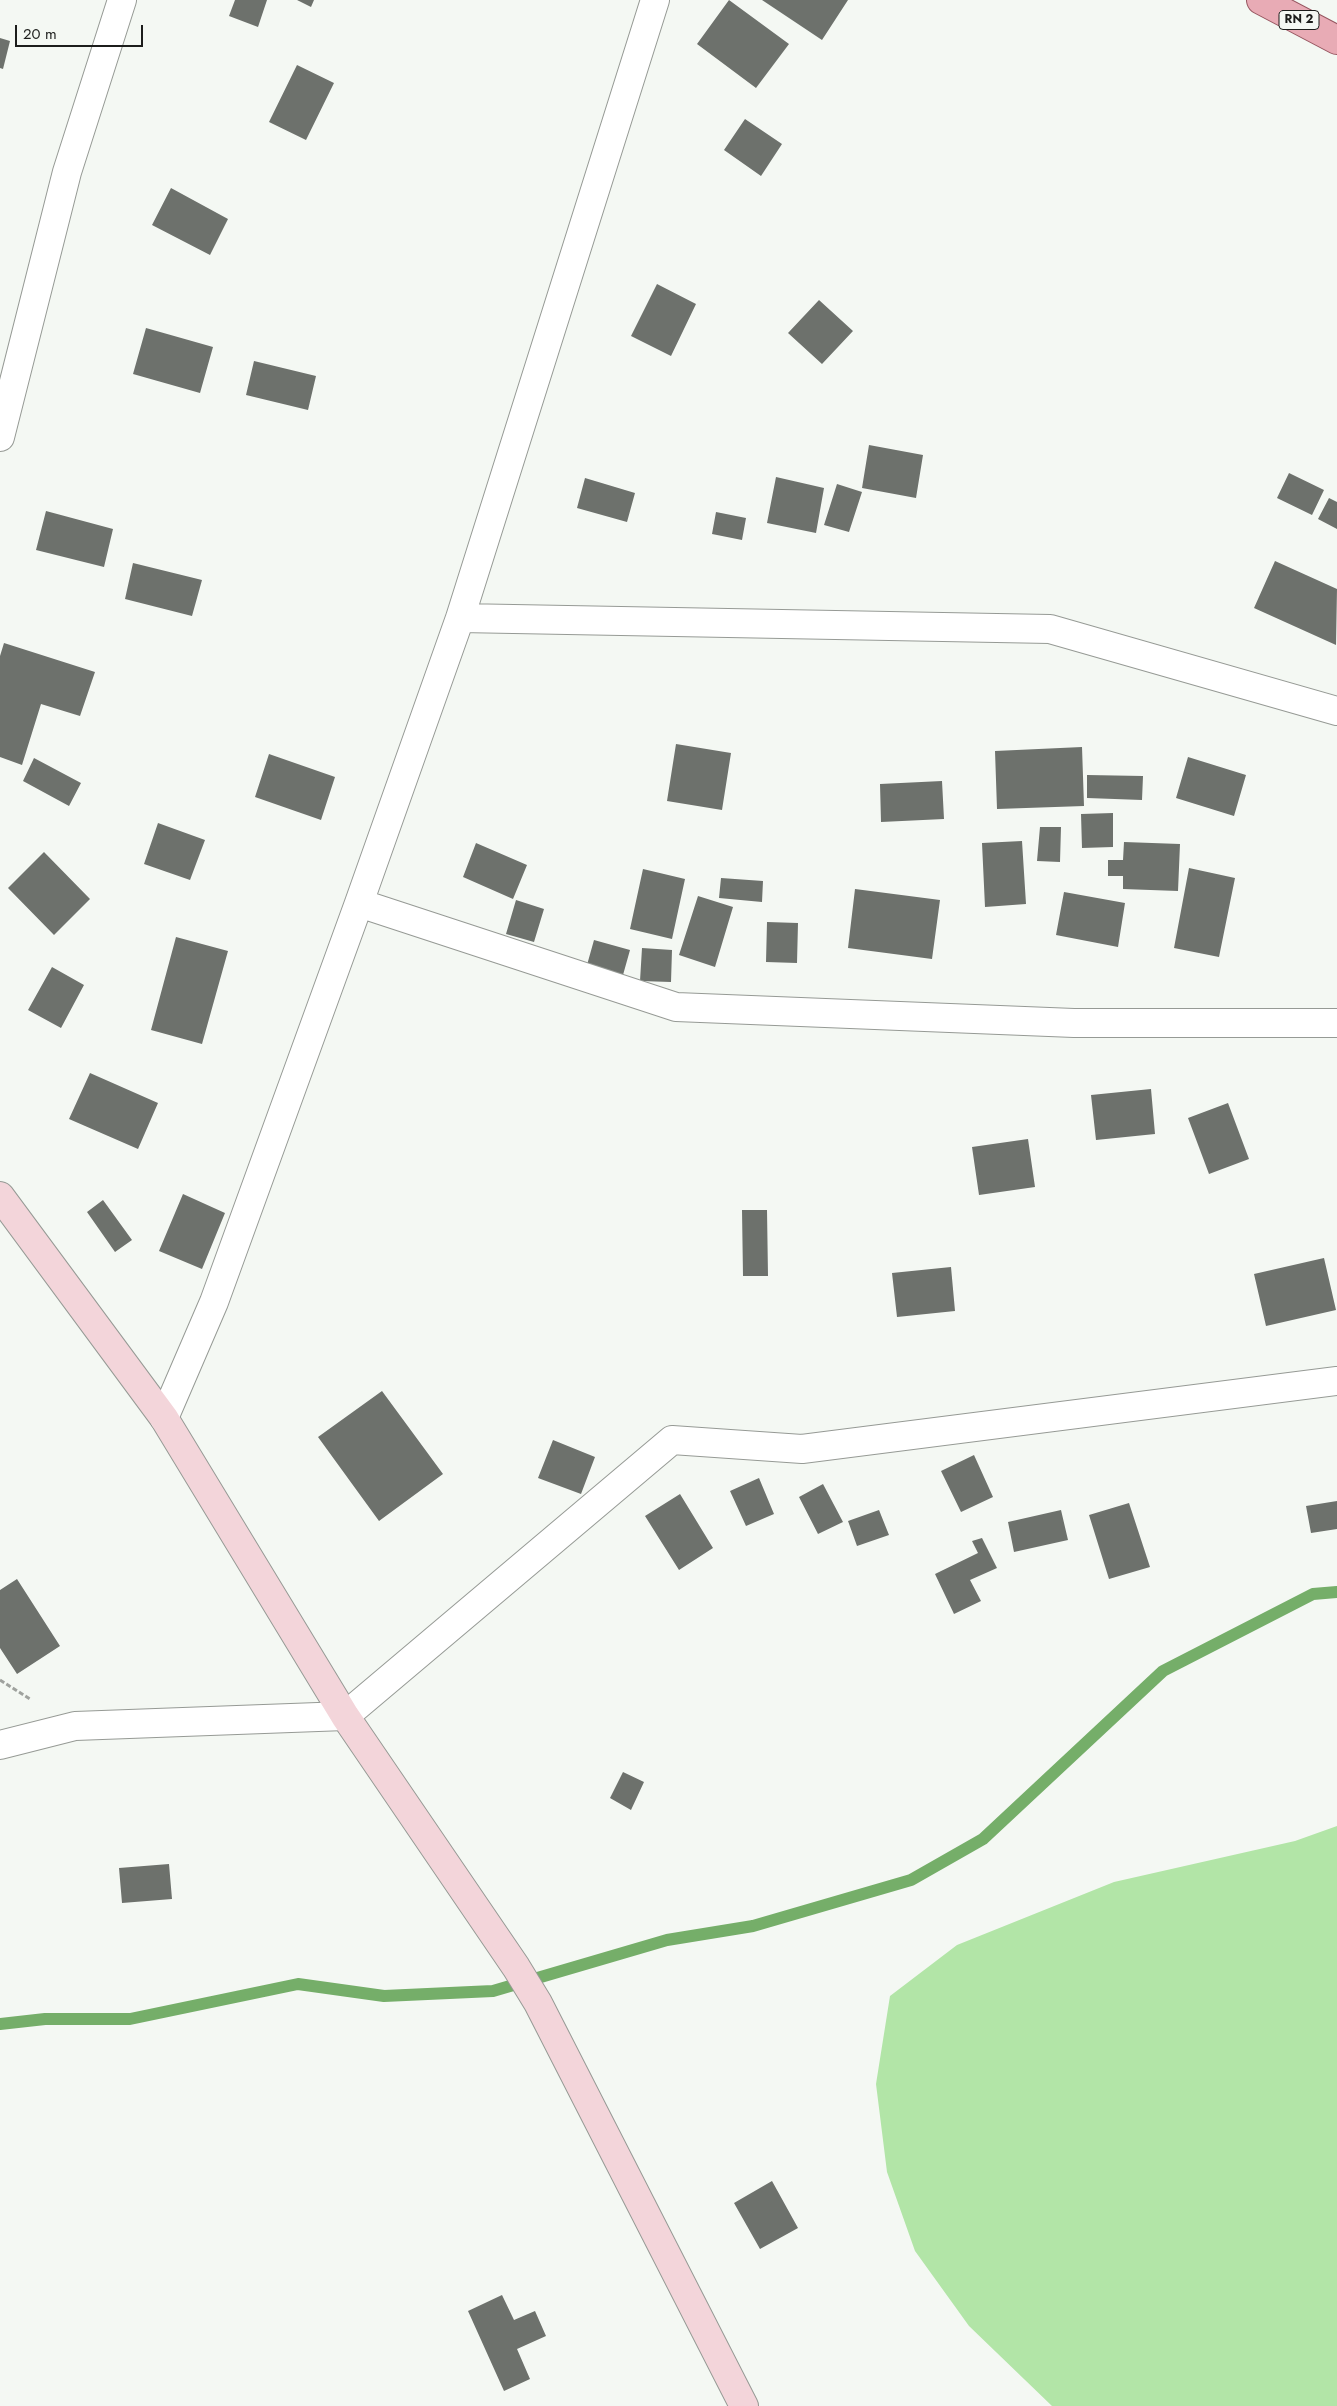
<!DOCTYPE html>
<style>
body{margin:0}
#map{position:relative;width:1337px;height:2406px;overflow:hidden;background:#f4f8f3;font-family:Jost,sans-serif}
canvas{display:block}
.scale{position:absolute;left:15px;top:25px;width:128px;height:22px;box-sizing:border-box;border:2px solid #1c1d1b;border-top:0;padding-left:6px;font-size:15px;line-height:18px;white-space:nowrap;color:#1c1d1b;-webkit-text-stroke:4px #f4f8f3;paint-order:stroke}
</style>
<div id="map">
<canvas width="1337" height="2406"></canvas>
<div class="scale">20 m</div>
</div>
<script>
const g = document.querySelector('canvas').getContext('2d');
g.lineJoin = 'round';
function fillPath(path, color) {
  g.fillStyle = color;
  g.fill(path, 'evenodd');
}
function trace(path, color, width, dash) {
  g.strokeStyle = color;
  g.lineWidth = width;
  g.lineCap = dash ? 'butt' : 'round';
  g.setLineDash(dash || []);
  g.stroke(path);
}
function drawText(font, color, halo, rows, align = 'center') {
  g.font = font + ' Jost,sans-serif';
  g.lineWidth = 4.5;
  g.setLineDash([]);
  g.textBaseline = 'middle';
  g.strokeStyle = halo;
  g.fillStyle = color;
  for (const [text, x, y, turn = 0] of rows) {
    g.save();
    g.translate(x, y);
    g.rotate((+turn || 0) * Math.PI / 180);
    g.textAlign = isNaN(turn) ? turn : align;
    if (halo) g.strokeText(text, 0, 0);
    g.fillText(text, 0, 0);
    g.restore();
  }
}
fillPath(new Path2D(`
 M1337,1826v580h-285l-83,-80 -54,-75 -28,-79 -11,-88 14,-88 67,-51 157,-63 181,-41z`), '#b2e5a7');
trace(new Path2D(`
 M0,2024l45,-5h85l168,-35 86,12 109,-5 174,-51 86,-14 158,-46 72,-41 180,-168 150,-77 24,-2`), '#75ae69', 12);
fillPath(new Path2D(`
 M235,0h32l-9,27 -29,-11z
 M297,0h17l-3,7z
 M729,0l60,44 -33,44 -59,-44z
 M762,0h86l-26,40z
 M0,38l10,3 -7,28 -3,-1z
 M297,65l37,18 -28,57 -37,-18z
 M745,119l37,25 -21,32 -37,-26z
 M171,188l57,31 -18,36 -58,-30z
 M657,284l39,20 -25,52 -40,-20z
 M819,300l34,31 -31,33 -34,-31z
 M146,328l67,19 -13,46 -67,-19z
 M254,361l62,15 -8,34 -62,-15z
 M869,445l54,10 -7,43 -54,-10z
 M1289,473l35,17 -12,25 -35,-17z
 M776,477l48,11 -8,45 -49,-10z
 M585,478l50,15 -8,29 -50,-14z
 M837,484l25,8 -13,40 -25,-7z
 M1329,498l8,4v27l-19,-10z
 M46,511l67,18 -9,38 -68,-17z
 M716,512l30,6 -4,22 -30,-6z
 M1275,561l62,28 -1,56 -82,-37z
 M133,563l69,17 -10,36 -67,-17z
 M4,643l91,29 -15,44 -39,-12 -19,61 -22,-8v-101z
 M676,744l55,9 -9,57 -55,-9z
 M1082,747l2,59 -87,3 -2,-58z
 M269,754l66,23 -14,43 -66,-23z
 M1188,757l58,18 -12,41 -58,-18z
 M34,758l47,25 -12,23 -46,-25z
 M1087,775l56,1 -1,24 -55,-2z
 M942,781l2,38 -63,3 -1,-38z
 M1113,813v34l-31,1 -1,-34z
 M158,823l47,17 -15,40 -46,-16z
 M1040,827h21l-1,35 -23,-1z
 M1022,841l4,63 -41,3 -3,-64z
 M1124,842l56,2 -2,47 -55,-2v-13h-15v-16h15z
 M476,843l51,22 -14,34 -50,-22z
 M44,852l46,47 -36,36 -46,-47z
 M1189,868l46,10 -16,79 -45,-9z
 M643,869l42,10 -13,60 -42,-10z
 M721,878l42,3 -1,21 -43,-4z
 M855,889l85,11 -8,59 -84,-11z
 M1064,892l61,11 -7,44 -62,-12z
 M698,896l35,11 -18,60 -36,-12z
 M516,900l28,9 -10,33 -28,-8z
 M767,922l31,1 -1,40 -31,-1z
 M176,937l52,14 -26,93 -51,-14z
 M594,940l36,10 -7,25 -36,-10z
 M642,948l30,2 -1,32 -31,-1z
 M52,967l32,18 -23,43 -33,-18z
 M90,1073l68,30 -20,46 -69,-30z
 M1151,1089l4,45 -59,6 -5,-45z
 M1228,1103l21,56 -40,15 -21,-56z
 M1028,1139l7,48 -56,8 -7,-48z
 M183,1194l42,19 -23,56 -43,-18z
 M103,1200l29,40 -17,12 -28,-40z
 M742,1210h25l1,66h-25z
 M1324,1258l12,52 -70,16 -12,-52z
 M951,1267l4,44 -58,6 -5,-44z
 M382,1391l61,83 -64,47 -61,-84z
 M553,1440l42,17 -14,37 -43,-16z
 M974,1455l19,42 -32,15 -20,-41z
 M759,1478l15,36 -28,12 -16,-35z
 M823,1484l20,38 -25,12 -19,-37z
 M680,1494l33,54 -34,22 -34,-54z
 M1337,1501v28l-26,4 -5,-27z
 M1129,1503l21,64 -41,12 -20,-64z
 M879,1510l10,25 -32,11 -9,-25z
 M1061,1510l7,30 -54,12 -6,-30z
 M982,1538l15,30 -27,12 11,21 -27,13 -19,-40 43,-21 -6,-12z
 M17,1579l43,67 -43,28 -17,-26v-58z
 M623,1772l21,10 -13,28 -21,-12z
 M169,1864l3,35 -50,4 -3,-35z
 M772,2181l26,47 -38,21 -26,-46z
 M502,2295l12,25 21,-9 11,25 -29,13 13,30 -26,12 -36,-80z`), '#6d716c');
const street = new Path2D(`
 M0,437l67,-265 55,-172
 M460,618l590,11 287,82
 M359,903l317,104 398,16h263
 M164,1418l50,-116 145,-399 101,-285 195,-618
 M0,1745l75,-19 270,-10 327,-276 130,9 535,-68`);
const secondary = new Path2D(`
 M0,1196l164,222 181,298 171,251 22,36 206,403`);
const primary = new Path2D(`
 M1261,0l76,40`);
trace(street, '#969a95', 30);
trace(secondary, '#969a95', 30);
trace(primary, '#96555f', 30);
trace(new Path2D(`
 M0,1680l30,19`), '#9fa29e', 3, [5, 2.5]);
trace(street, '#fff', 28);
trace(secondary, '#f3d5da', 28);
trace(primary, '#e8abb5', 28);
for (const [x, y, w] of [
 [1299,20,40]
]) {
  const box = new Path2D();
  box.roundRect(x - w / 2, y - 9.5, w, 19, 4);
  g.fillStyle = '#f4f8f3';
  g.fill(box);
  trace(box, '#1c1d1b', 1);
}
drawText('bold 12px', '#1c1d1b', null, [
 ["RN 2",1299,20]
]);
</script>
